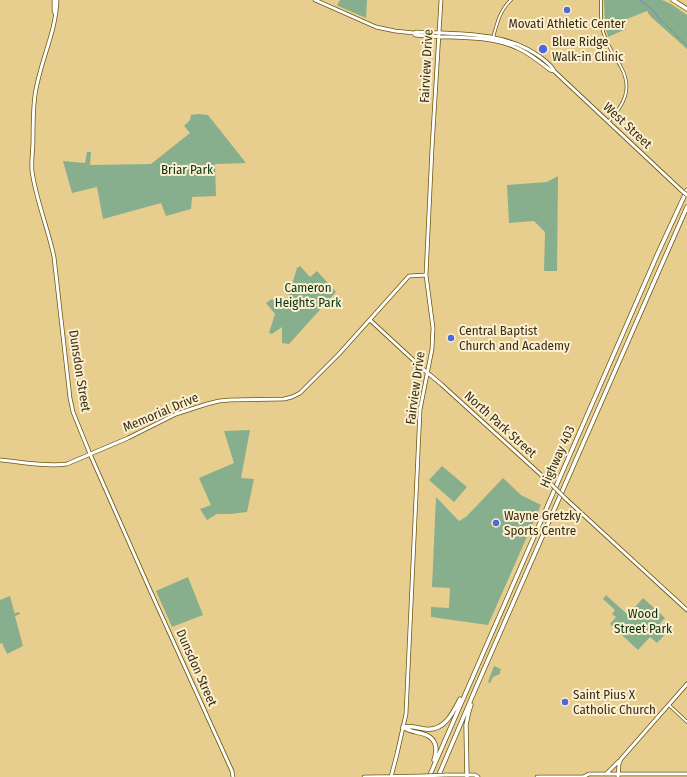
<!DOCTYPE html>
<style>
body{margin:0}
canvas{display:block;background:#e7ce8e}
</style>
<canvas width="687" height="777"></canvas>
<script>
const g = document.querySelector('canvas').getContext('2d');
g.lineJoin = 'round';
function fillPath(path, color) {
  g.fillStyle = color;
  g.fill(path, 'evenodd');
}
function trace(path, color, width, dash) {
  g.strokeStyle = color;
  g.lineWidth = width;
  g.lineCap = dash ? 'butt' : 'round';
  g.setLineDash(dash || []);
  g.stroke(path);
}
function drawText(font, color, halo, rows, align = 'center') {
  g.font = font + ' "Fira Sans Condensed",sans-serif';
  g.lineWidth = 4;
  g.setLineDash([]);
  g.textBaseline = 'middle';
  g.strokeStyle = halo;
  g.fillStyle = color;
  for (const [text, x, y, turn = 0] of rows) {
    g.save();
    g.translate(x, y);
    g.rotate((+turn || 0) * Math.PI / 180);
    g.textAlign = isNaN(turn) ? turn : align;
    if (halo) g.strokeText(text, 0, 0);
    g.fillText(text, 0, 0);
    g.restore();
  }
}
fillPath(new Path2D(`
 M340,0h27l-1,18 -28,-12 -1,-1z
 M604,0h58l9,4 16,11v34l-37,-33 -3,-5 -25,10 4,8 -18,8 -3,-12z
 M198,114l10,1 38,48 -31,1 1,32 -24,1 -1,12 -25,7 -5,-13 -58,16 -6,-32 -25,6 -9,-32 22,2 2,-11h4l-1,13 61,-1 39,-31 -6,-7 6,-6 1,-5z
 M558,176l-1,95h-13l1,-39 -11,-11 -25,2 -2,-38 40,-3z
 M300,266l10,11 7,-6 19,21 -47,52 -7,-1v-16l-10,7 -3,-1 6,-19 -9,-11 6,-4 10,8 5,-6 10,-33z
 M250,430l-9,48 13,1 -7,33 -17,2h-13l-10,6 -7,-11 11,-4 -12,-27 35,-15 -10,-32z
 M442,466l25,21 -13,15 -25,-22z
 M503,478l18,17 20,10 -53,120 -57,-8v-10l18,1 1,-20 -18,-1 4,-90 23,24 7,-4z
 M188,577l15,38 -31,12 -16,-36z
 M606,595l22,20 15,-17 22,20 -5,5 8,8 -11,12 -7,-6 -12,13 -28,-26 6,-7 -4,-3 3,-4 -12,-11z
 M10,596l5,19v-2l4,-1 1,2 -5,2 8,30 -16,8 -5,-11 -2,1v-44z
 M494,666l7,3 -1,2v3l-7,3 -3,6 -2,-1z`), '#87af8d');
trace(new Path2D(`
 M640,0l14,11 5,8 5,4 23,23`), '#7489c7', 1);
const minor = new Path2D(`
 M601,0c0,13 -1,27 5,40 4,9 10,18 15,27 12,22 3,38 -13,55
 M493,38c4,-15 7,-28 18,-38
 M669,705l18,17`);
const major = new Path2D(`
 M54,0v11l1,2
 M57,0c-1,33 -17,61 -22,95 -2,15 -2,30 -2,45 0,10 -2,21 -1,31 4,29 16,57 22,86l16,141 3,14 17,42 60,136 82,181 1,6
 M315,0l61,27 19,4 19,2 1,2c12,1 23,2 35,2 22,1 46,1 67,11 12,5 23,14 33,22l4,1
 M414,33l2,-1c42,2 87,-1 123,24 5,4 13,9 15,15l127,119
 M370,320l53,49 18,15 109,99
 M0,460c22,2 45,7 67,4l61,-26 48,-24 31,-10 12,-3 11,-1 54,-1 8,-2 8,-4 39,-39 70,-78 17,-1
 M566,499l121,111
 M606,774l13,-13
 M446,775h29l3,2
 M364,777l57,-1
 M391,777l6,-23 9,-40 14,-304 12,-61 1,-21 -7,-53 6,-127 9,-148
 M537,777h47
 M583,777l6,-3h98
 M618,777l1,-13 2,-5 66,-75`);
const highway = new Path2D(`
 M673,0l14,9
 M403,727c8,-2 14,1 22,2 19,3 28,-16 35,-30
 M403,727c10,8 27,3 32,17 2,5 1,10 -1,16
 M429,777l229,-524 29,-63
 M438,777l40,-94 209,-476
 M467,777l-1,-52 3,-14 2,-6`);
trace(minor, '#6a5410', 3.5);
trace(major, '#6a5410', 4.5);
trace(highway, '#6a5410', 5);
trace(minor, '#fff', 2);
trace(major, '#fff', 3);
trace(highway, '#fff', 3.5);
const majorBridge = new Path2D(`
 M681,190l6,5
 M550,483l16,16
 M421,776l25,-1`);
trace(majorBridge, '#6a5410', 4.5, []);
trace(majorBridge, '#fff', 3);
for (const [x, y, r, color] of [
 [567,10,4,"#4b69dd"],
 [543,49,5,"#4b69dd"],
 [451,338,4,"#4b69dd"],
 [496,523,4,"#4b69dd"],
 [565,702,4,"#4b69dd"]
]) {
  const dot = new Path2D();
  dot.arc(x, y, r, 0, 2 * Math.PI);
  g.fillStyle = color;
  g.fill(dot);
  trace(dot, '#fdf0d1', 1.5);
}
drawText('13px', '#382e14', '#fdf0d1', [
 ["Movati Athletic Center",567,24,"center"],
 ["Blue Ridge",552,42],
 ["Walk-in Clinic",552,57],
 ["Central Baptist",459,331],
 ["Church and Academy",459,346],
 ["Wayne Gretzky",504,516],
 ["Sports Centre",504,531],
 ["Saint Pius X",573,695],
 ["Catholic Church",573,710]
], 'left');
drawText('13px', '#382e14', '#fdf0d1', [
 ["Fairview Drive",427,66,-87],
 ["West Street",627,126,43],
 ["Dunsdon Street",79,371,81],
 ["Fairview Drive",416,388,-82],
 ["Memorial Drive",161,413,-23],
 ["North Park Street",500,425,42],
 ["Highway 403",558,457,-66],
 ["Dunsdon Street",196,668,66]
]);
drawText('13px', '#043413', '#fdf0d1', [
 ["Briar Park",187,170],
 ["Cameron",308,288],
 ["Heights Park",308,303],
 ["Wood",643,614],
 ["Street Park",643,629]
]);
</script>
